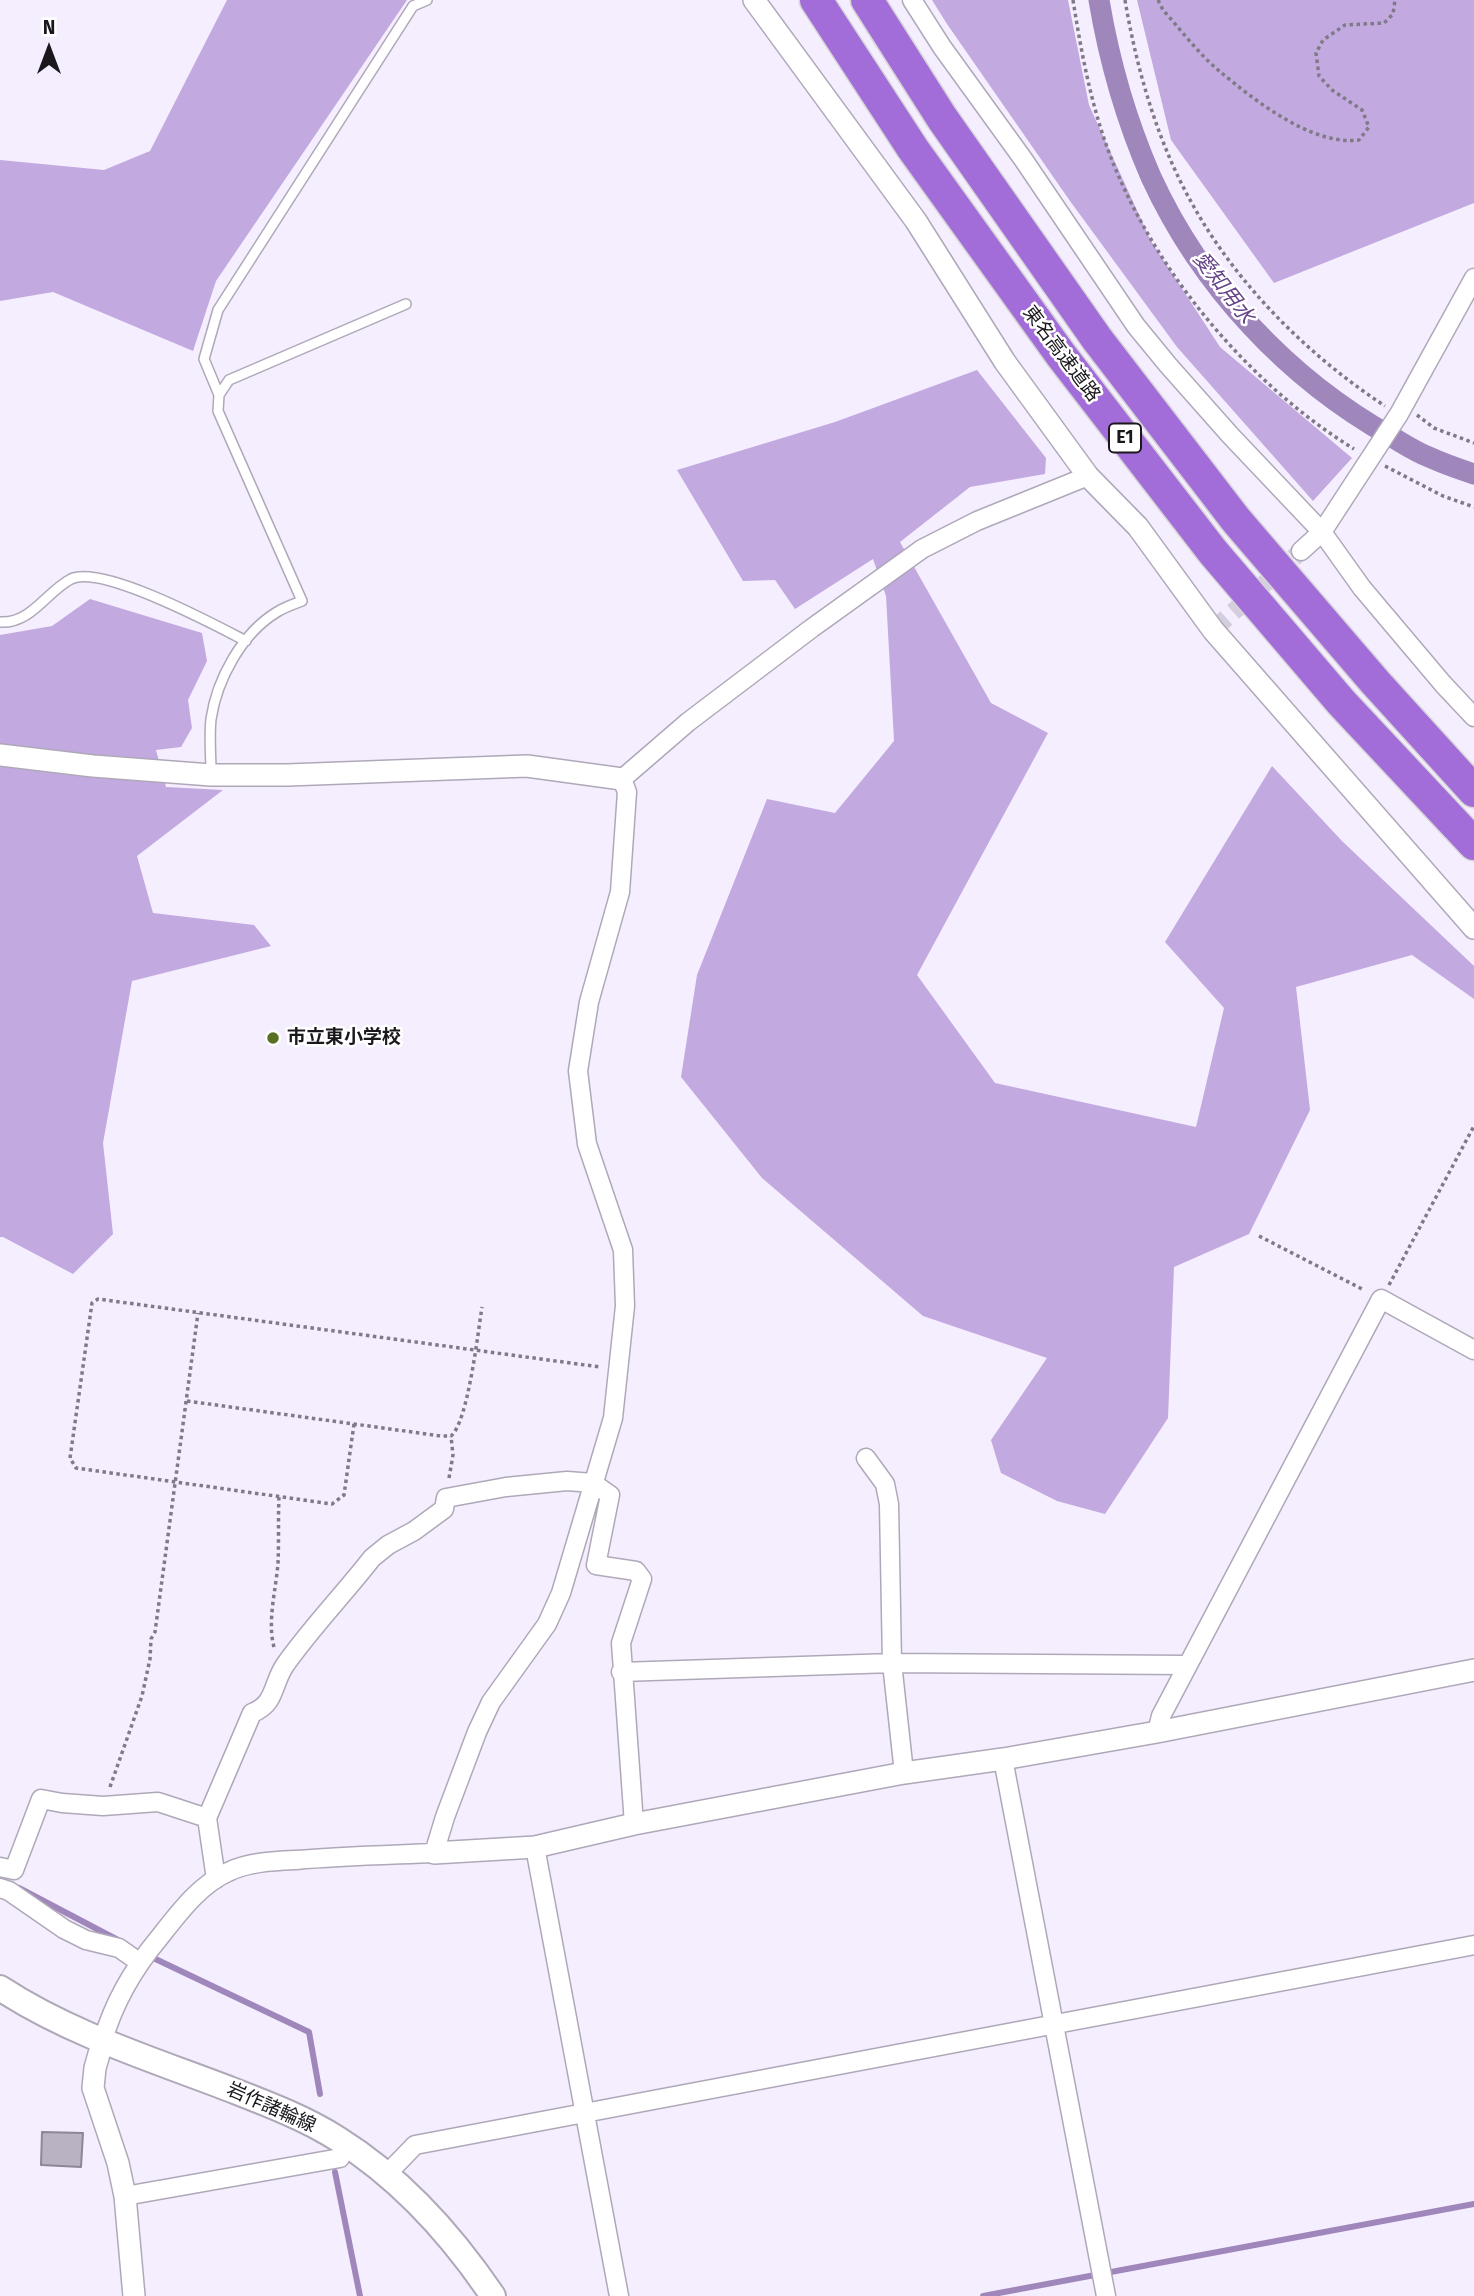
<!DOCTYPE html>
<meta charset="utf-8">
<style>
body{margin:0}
#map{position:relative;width:1474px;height:2296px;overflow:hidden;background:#f5eeff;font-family:"Fira Sans",sans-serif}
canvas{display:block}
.north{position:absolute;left:14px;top:14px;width:70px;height:70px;-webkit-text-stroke:5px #fff;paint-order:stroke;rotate:0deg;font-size:19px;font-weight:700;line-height:28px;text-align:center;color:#1a171d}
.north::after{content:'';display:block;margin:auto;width:24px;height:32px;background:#1a171d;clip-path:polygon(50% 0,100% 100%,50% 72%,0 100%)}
</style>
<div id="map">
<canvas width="1474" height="2296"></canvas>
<div class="north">N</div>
</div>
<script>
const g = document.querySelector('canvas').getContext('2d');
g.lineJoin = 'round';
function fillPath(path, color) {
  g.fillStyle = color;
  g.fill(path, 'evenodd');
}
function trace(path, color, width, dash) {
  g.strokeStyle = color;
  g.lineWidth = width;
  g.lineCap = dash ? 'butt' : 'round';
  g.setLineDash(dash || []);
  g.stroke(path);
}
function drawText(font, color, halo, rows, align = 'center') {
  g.font = font + ' "Fira Sans","Noto Sans JP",sans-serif';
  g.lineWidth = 5;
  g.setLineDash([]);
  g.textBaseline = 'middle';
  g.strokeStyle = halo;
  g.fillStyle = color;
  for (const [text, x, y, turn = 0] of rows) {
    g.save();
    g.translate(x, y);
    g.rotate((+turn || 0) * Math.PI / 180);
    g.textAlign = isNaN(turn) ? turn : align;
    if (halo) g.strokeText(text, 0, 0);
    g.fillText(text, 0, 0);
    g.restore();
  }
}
fillPath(new Path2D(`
 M227,0h180l-191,281 -23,70 -140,-59 -53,9v-141l104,10 46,-19z
 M932,0h136l21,105 62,136 69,106 132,111 -39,43 -136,-154 -107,-146 -123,-177z
 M1137,0h337v203l-200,80 -103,-143z
 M977,370l69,88 -1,16 -75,13 -70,55 91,161 57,30 -131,242 78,108 201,44 28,-119 -59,-66 107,-176 70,75 132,125v33l-62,-44 -116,32 14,123 -61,124 -75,33 -6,151 -63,96 -48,-13 -56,-28 -10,-33 56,-82 -124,-42 -161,-138 -81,-101 16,-102 70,-176 68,14 59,-72 -8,-145 -13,-37 -78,50 -20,-29 -32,1 -66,-111 158,-48z
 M90,599l112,34 5,28 -19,39 4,28 -11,19 -25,3 10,37 57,3 -86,66 16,57 101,12 17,21 -139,35 -29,162 10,91 -40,40 -70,-37h-3v-602l52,-9z`), '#c2a9e0');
trace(new Path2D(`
 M19,1888l99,52
 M147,1955l162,77 11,62
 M335,2172l25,124
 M983,2296l491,-92`), '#9f87bc', 6);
trace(new Path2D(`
 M1099,0c10,60 28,122 52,177 50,109 137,202 241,260 12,7 24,15 37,20 15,7 30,12 45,17`), '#9f87bc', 21);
const building = new Path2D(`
 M42,2132l41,1 -2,34 -40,-2z`);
fillPath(building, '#b9b2c2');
trace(building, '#8c8695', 2);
trace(new Path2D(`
 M1213,630l88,-79`), '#d4cedd', 18, [18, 9]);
const service = new Path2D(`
 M219,395l-15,-36 14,-49 195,-304 14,-6
 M0,622c31,2 46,-30 71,-43 31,-15 144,46 175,62
 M211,773c0,-17 -2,-36 0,-54 6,-40 31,-86 66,-107 8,-5 17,-8 25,-11l-84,-190 1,-16 10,-15 177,-76`);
const minor = new Path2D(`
 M912,0l30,47 81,112 113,167 32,39 62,70 92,97 40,56 81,96 31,33
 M1301,551l21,-19 77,-118 75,-136
 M866,1458l19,26 4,20 3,159 12,110
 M621,1672l271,-9 295,2
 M1157,1732l4,-16 220,-417 93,51
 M1003,1759l103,537
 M535,1847l84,449
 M0,1867l14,3 27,-71 21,4 41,3 55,-4 49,16
 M216,1879l-9,-61 45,-105c24,-9 20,-29 33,-48 26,-37 59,-71 87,-107l16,-13 26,-14 30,-22 2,-11 60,-11 61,-6 26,2 17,12 -14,70 40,6 6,8 -21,64 13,181
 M0,1888l9,3 55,38 22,11 33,8 20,14
 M103,2040c11,-38 31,-72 56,-102 19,-24 40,-53 69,-66 20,-10 46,-11 68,-12 46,-4 92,-5 138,-7l11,-36 32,-85 14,-30 56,-78 14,-31 52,-175 12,-112 -2,-56 -36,-106 -9,-73 11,-69 31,-110 7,-100 -5,-13 66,-57 124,-94 110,-79 55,-28 111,-45
 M386,2175l29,-30 1059,-200
 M125,2196l215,-38`);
const tertiary = new Path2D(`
 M754,0l162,221 89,141 83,114 50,51 75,103 261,298
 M0,755l93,11 118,9h77l239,-9 95,13
 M434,1853l101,-6 99,-23 270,-51 99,-14 154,-27 317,-62
 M103,2040l-8,28 -2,20 25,75 7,33 9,100`);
const secondary = new Path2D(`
 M0,1988c70,46 154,72 232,102 36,14 73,28 106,49 64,40 113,95 155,157`);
const motorway = new Path2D(`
 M816,0l97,149 148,206 152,197 128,150 133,142
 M867,0l75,118 155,221 139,181 139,162 99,109`);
trace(service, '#afa8b8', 12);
trace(minor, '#afa8b8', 21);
trace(tertiary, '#afa8b8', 24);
trace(secondary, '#afa8b8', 28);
trace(motorway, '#d6d5d6', 35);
trace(new Path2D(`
 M1073,0c9,57 20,116 43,170 46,110 136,216 238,279
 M1125,0c12,71 33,144 69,207 45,80 115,149 191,199
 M1158,0l5,10c18,20 35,43 55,60 35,29 93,76 141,70l10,-13 -7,-17 -30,-20 -13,-14 -3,-23 7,-13 22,-15 39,-2 9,-9 2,-14
 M1417,415l17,13 40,15
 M1385,466l58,30 31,11
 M1259,1236l105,54
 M1389,1285l85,-159
 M187,1401l254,35h10c17,-14 27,-104 31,-129
 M354,1424l-10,71 -12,9 -256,-36 -6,-10 22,-155 6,-4 502,68
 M449,1478l4,-23 -2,-19
 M274,1647c-7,-26 2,-57 4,-84 1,-22 0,-45 1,-67
 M110,1787l32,-91 8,-37 1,-20 4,-7 43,-319`), '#7f7a85', 3.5, [3.5, 3.5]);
trace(service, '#fff', 9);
trace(minor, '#fff', 18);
trace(tertiary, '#fff', 21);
trace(secondary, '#fff', 24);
trace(motorway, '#a26dd8', 32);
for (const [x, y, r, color] of [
 [273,1038,7,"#577022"]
]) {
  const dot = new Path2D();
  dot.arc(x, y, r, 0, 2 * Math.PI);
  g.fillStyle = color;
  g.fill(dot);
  trace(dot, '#fff', 2.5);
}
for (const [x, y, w] of [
 [1125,438,32]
]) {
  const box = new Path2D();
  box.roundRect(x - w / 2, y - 14.5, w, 29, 5);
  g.fillStyle = '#fff';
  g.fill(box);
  trace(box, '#1a171d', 2);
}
drawText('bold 18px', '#1a171d', null, [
 ["E1",1125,438]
]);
drawText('19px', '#1a171d', '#fff', [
 ["東名高速道路",1061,354,53],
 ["岩作諸輪線",271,2108,24]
]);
drawText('bold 19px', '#1a171d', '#fff', [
 ["市立東小学校",287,1038]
], 'left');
drawText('italic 21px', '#654387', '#fff', [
 ["愛知用水",1223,288,52]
]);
</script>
